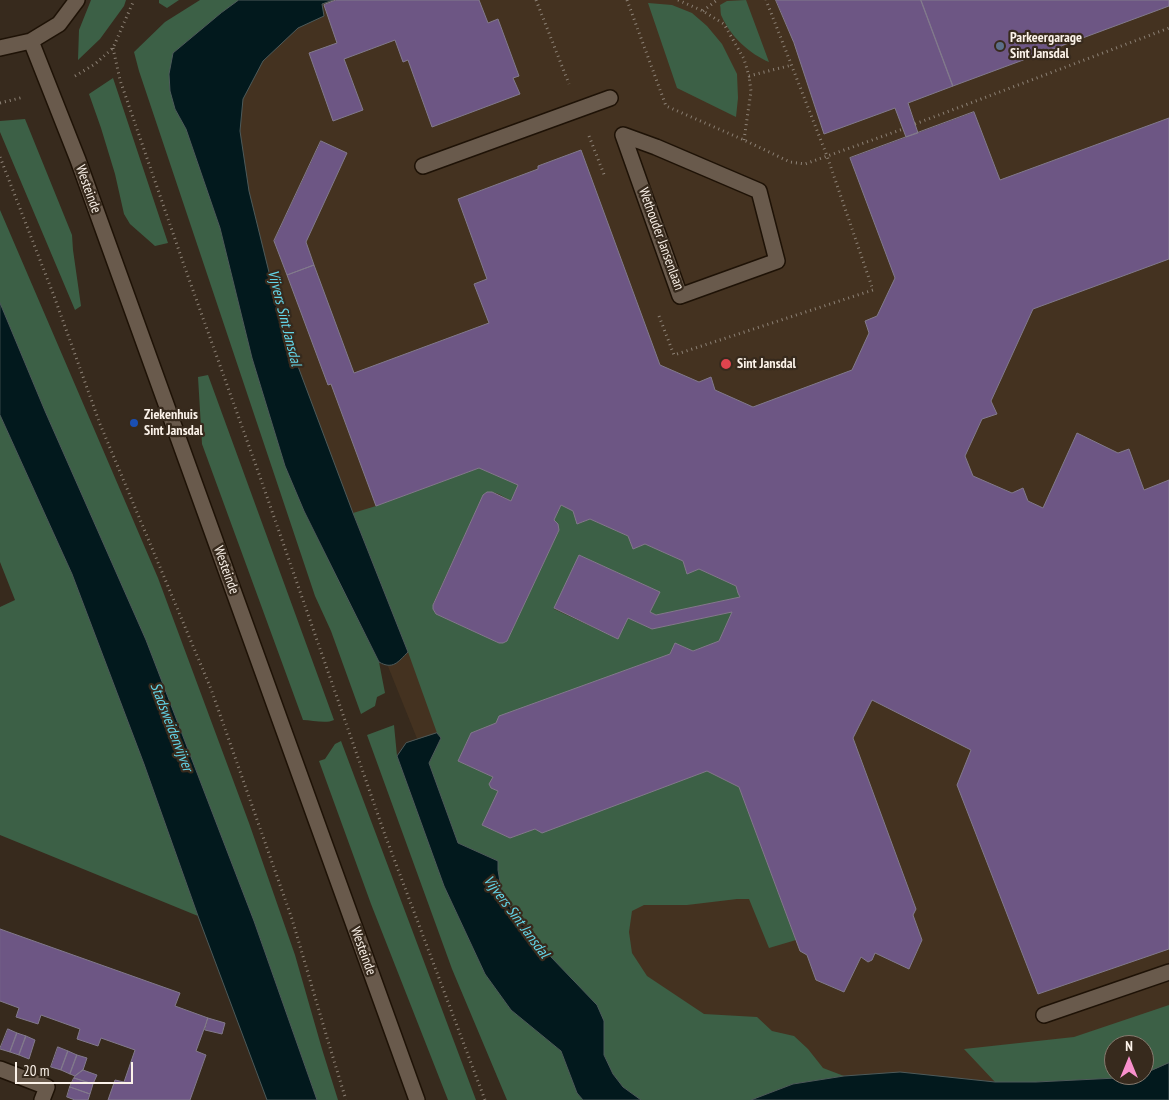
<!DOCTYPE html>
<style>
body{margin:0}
#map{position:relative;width:1169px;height:1100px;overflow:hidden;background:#372a1d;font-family:"PT Sans Narrow",sans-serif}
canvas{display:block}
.north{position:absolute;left:1104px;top:1035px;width:50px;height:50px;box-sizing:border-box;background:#372a1d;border:1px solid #857a6f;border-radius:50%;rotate:0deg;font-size:14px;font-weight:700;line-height:20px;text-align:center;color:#fbf2e9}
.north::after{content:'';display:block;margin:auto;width:18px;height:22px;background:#f890cc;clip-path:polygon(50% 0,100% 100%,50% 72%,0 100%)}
.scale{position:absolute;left:15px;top:1062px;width:118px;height:22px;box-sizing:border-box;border:2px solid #fbf2e9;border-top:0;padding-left:6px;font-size:15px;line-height:18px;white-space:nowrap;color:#fbf2e9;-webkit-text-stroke:4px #372a1d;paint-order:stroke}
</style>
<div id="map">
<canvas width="1169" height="1100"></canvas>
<div class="north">N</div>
<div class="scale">20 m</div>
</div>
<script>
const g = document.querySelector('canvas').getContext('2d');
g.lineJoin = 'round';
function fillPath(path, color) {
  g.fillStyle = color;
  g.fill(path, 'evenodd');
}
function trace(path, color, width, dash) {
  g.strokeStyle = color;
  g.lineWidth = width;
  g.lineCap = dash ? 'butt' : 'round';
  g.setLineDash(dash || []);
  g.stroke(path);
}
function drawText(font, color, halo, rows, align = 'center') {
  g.font = font + ' "PT Sans Narrow",sans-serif';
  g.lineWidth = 4.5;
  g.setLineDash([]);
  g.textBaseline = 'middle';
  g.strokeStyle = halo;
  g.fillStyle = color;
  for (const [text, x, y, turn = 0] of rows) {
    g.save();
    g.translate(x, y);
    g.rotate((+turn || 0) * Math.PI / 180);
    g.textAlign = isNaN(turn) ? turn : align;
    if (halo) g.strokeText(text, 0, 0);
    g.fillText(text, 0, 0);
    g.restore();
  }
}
fillPath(new Path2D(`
 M278,0h891v1089l-82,11h-463l-118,-140 -133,-331 -178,-529zM1114,1045h30v30h-30z`), '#443220');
fillPath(new Path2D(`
 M91,0h35l-2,6 -24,33 -22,21 1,-30z
 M159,0h20l-12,8 -8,-5z
 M200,0h39l-18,13 -48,40 2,56 11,20 34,99 32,130 33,108 19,45 75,151 6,31 -8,4 -2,9 -14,8 -30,-83 -16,-35 -176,-525 -5,-19 31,-30z
 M746,0l23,62c-19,-8 -38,-25 -47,-45 -2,-3 -1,-8 -2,-12l7,-4z
 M648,3l24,2 20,8 15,13 15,18 15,30 1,24 -2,19 -59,-29z
 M113,78l55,165 -13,3 -25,-22 -6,-10 -9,-40 -14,-46 -12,-34z
 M25,119l47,116 1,15 8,56 -6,4 -75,-178v-11z
 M0,210l158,368 91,245 46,132 27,94 16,51h-21l-63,-179 -108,-281 -101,-229 -45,-108z
 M208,375l126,345c-8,4 -22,0 -31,0l-101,-276 -4,-67z
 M0,415l72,159 72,190 54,152 -198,-81v-228l15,-7 -15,-38z
 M479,468l39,17 -7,16c-9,-5 -19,-13 -28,-6l-50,109v5l3,5 63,29h4l4,-2 52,-111 -1,-6 -4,-4 7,-15 12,6 5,13 12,-5 38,17 5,13 12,-5 38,17 4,13 12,-5 37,17 4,11 -84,18 -6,-3 10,-20 -81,-37 -25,54 64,30 10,-21 24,11 80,-17 -13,29 -26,10 -18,-8 -5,11 -170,62 -4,7 -25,10 -13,28 35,16 -4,7 2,4 7,3 -16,34 28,13 25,-9 7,3 165,-61 32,16 57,153 -27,8 -20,-49h-12l-50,6h-43l-12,6 -3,21 3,21 15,23 57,38 53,3 15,14 22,5 14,13 15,19 21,8 -51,8 -42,16h-110l-18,-13 -10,-13 -9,-19v-20l-53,-78 -36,-42 -13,-21 -4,-24v-9l-40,-18 -29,-80 12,-25 -4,-5 -29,-81 -55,-139 23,-7z
 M394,725l3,31 47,130 41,88 26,36 50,41 16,42 6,7h-76l-55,-131 -85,-234z
 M341,741l135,359h-28l-77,-196 -52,-143 6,-2 10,-15z
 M1169,1005v58l-25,11v-29h-30v30h28l-5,2 -101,5h-41l-31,-33 110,-12z`), '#3c6046');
const water = new Path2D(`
 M239,0h94l-11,4 2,12 -26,12 -35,33 -20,38 -3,32 9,60 32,130 72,192 55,139c-10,10 -15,18 -29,10l-75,-151 -19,-45 -33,-108 -32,-130 -34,-99 -11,-20 -5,-18 -1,-17 4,-21 48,-40z
 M0,303l45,108 101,229 108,281 63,179h-50l-69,-184 -54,-152 -72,-190 -72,-159z
 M437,733l4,5 -12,25 29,80 40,18v9l4,24 13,21 36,42 46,48 7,16v34l9,19 10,13 18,13h-58l-6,-7 -16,-42 -50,-41 -26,-36 -41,-88 -47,-130 9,-13z
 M1169,1063v37h-418l42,-16 51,-8 56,-4 95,10h41l101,-5 7,-2v-1z`);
fillPath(water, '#02191d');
trace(water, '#4d5a5a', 1);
const building = new Path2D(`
 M336,0h143l9,23 10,-4 21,57 -6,2 7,16 -88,33 -24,-67 -5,2 -8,-22 -51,19 19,51 -30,11 -24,-68 28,-10 -13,-38z
 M776,0h145l32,86 -45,17 10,30 -12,4 -11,-29 -71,26 -30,-91z
 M921,0h248v6l-216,80z
 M974,112l26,68 169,-62v141l-136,50 -42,92 6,13 -15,5 -17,37 8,20 39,17 11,-5 5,13 15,7 34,-75 41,20 11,-4 15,41 25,-10v469l-131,45 -81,-209 14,-35 -99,-50 -19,38 63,171 -3,6 9,25 -13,29 -34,-16 -3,7 -4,2 -7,-5 -17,35 -28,-12 -9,-25 -7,-4 -61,-164 -32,-16 -165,62 -7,-4 -25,9 -28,-13 16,-34 -7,-3 -2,-4 4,-7 -35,-16 13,-28 25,-10 3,-7 171,-62 5,-11 18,8 26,-10 13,-29 -80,17 -24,-11 -10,21 -64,-31 25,-53 81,37 -10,20 6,3 84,-18 -2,-4 -2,-7 -37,-17 -12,5 -4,-13 -38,-17 -12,5 -5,-13 -38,-17 -13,5 -4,-13 -12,-6 -7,15 4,4 1,6 -52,111 -4,2h-4l-63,-29 -3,-5v-4l50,-110 4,-3h5l19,9 7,-16 -39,-17 -103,38 -45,-122 -3,1 -41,-110 27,-10 40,108 135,-50 -15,-39 13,-5 -29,-80 80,-30v-3l43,-16 79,215 39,17 12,-5 4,13 38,17 99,-37 17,-37 -4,-12 12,-5 18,-38 -45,-120z
 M321,141l26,12 -41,89 8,23 -27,10 -13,-34z
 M0,929l180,64 -5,13 33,12 -12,33 10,4 -16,45h-82l7,-20 9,2 11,-32 -34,-12 -3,8 -21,-7 3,-10 -39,-14 -3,9 -22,-7 3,-9 -19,-7z
 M208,1018l17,5 -3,11 -17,-4z
 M8,1029l9,4 -7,19 -10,-3z
 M17,1033l9,3 -7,19 -9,-3z
 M26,1036l9,4 -6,19 -10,-4z
 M58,1047l10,4 -7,19 -10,-3z
 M68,1051l9,4 -7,19 -9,-4z
 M77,1055l10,3 -4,12 -8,6 -5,-2z
 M83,1070l14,5 -4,9 -19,-6 1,-2z
 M74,1078l19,6 -3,10 -20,-7z
 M70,1087l20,7 -2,6h-13l-8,-3z`);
fillPath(building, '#6d5684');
trace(building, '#827a8c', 1);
const lane = new Path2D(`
 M1044,1015l125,-43`);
const street = new Path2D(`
 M623,135l33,12 103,44 18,70 -97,35z
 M423,166l187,-68
 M0,1069l47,18 -5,13`);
const secondary = new Path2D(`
 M31,41l47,119 339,940
 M0,48l31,-7 28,-17 18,-24`);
trace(lane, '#1e1206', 18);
trace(street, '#1e1206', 18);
trace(secondary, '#1e1206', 18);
trace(new Path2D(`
 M536,0l33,84
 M627,0l39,106 78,34 46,22 15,2 98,-35
 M678,0l25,11 21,13 20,35 5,17 43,-11
 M703,11l14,-11
 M113,48l7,32 65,188 74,206 126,361 100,265
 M75,76l20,-12 18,-16 21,-48
 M0,103l24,-6
 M915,124l254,-96
 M589,136l16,41
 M744,140l7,-49 -2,-15
 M0,157l54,139 46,128 111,265 81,230 36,122 18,59
 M659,316l15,39 199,-65 -46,-134 -61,-156`), '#8d8276', 3, [1, 4]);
trace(lane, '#695a4c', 15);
trace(street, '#695a4c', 15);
trace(secondary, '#695a4c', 15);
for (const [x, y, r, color] of [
 [1000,46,5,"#5c6f8a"],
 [726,364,6,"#e0444e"],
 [134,423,5,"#1a4fb4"]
]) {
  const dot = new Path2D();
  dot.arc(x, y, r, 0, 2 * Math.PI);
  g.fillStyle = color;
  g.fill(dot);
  trace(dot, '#372a1d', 2);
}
drawText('bold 14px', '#fbf2e9', '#372a1d', [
 ["Parkeergarage",1010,38],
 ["Sint Jansdal",1010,54],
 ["Sint Jansdal",737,364],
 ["Ziekenhuis",144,415],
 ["Sint Jansdal",144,431]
], 'left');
drawText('14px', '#fbf2e9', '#372a1d', [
 ["Westeinde",88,189,70],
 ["Wethouder Jansenlaan",661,239,70],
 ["Westeinde",226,570,70],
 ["Westeinde",363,951,70]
]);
drawText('italic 15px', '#63d5e8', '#372a1d', [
 ["Vijvers Sint Jansdal",284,318,76],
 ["Stadsweidenvijver",171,727,69],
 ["Vijvers Sint Jansdal",516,917,53]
]);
</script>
